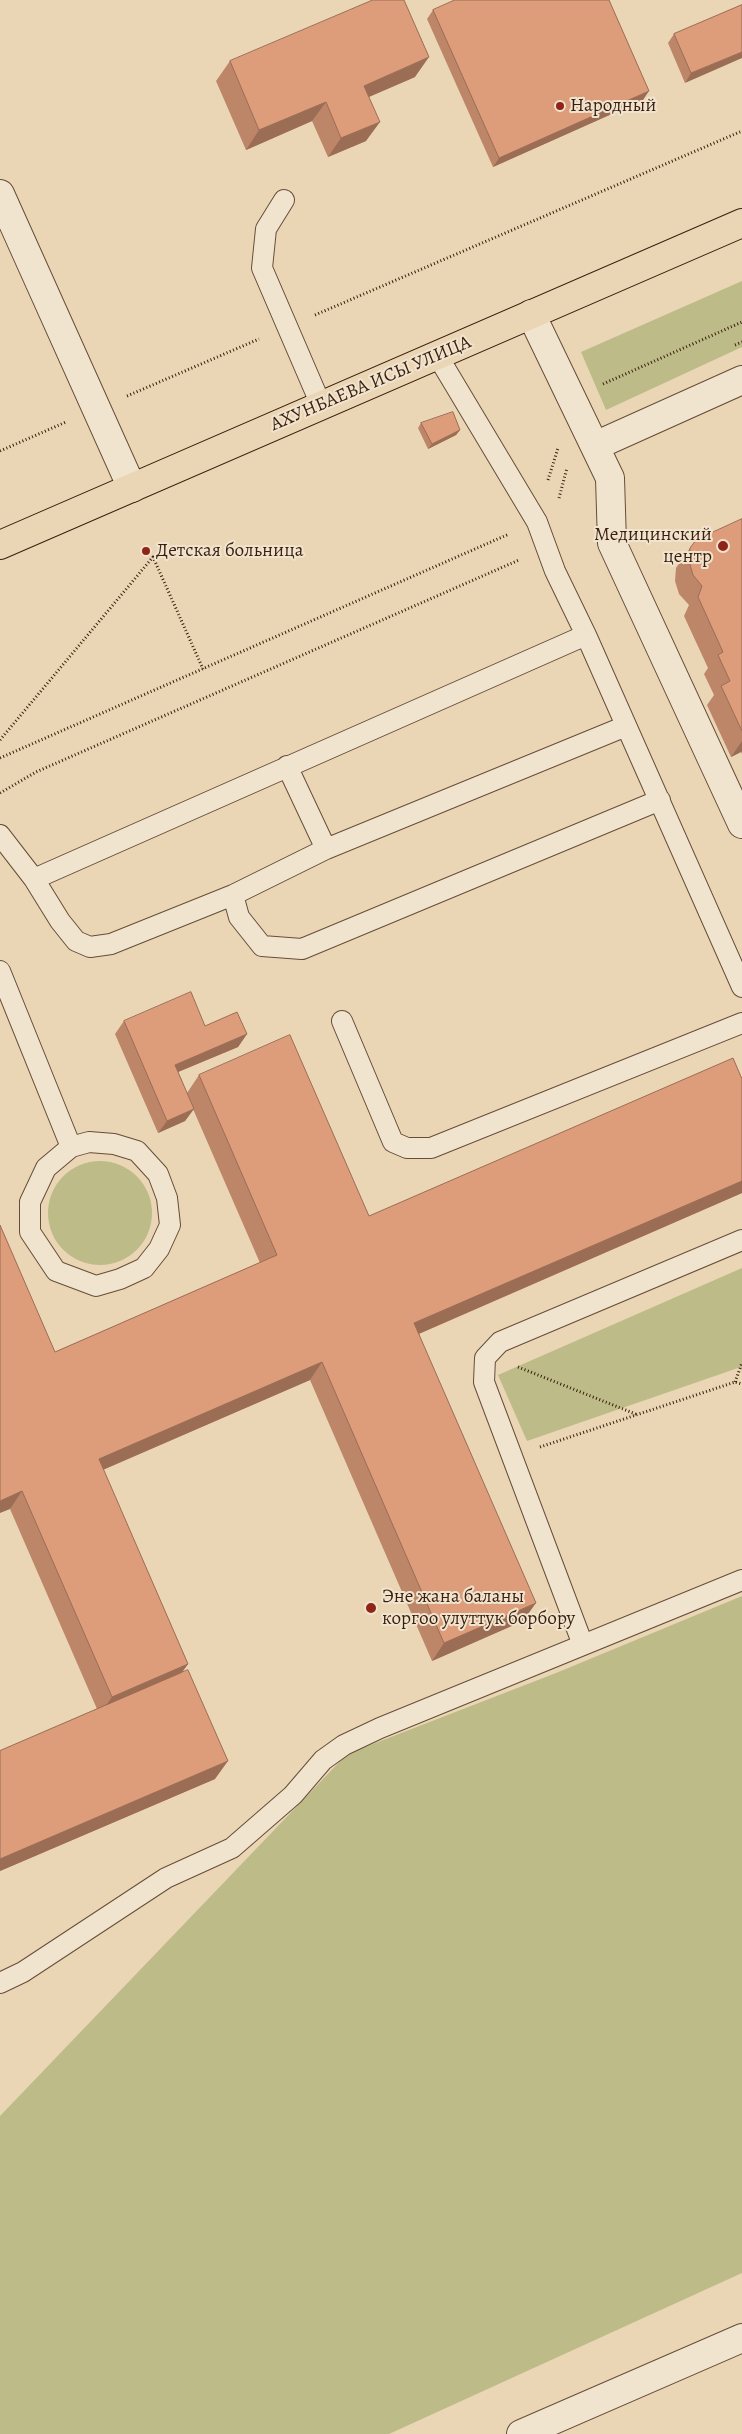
<!DOCTYPE html>
<meta charset="utf-8">
<style>
body{margin:0}
canvas{display:block;background:#ead6b5}
</style>
<canvas width="742" height="2434"></canvas>
<script>
const g = document.querySelector('canvas').getContext('2d');
g.lineJoin = 'round';
function fillPath(path, color) {
  g.fillStyle = color;
  g.fill(path, 'evenodd');
}
function trace(path, color, width, dash) {
  g.strokeStyle = color;
  g.lineWidth = width;
  g.lineCap = dash ? 'butt' : 'round';
  g.setLineDash(dash || []);
  g.stroke(path);
}
function drawText(font, color, halo, rows, align = 'center') {
  g.font = font + ' Alegreya,serif';
  g.lineWidth = 4;
  g.setLineDash([]);
  g.textBaseline = 'middle';
  g.strokeStyle = halo;
  g.fillStyle = color;
  for (const [text, x, y, turn = 0] of rows) {
    g.save();
    g.translate(x, y);
    g.rotate((+turn || 0) * Math.PI / 180);
    g.textAlign = isNaN(turn) ? turn : align;
    if (halo) g.strokeText(text, 0, 0);
    g.fillText(text, 0, 0);
    g.restore();
  }
}
fillPath(new Path2D(`
 M742,281v66l-136,63 -25,-58z
 M48 1213a52 52 0 1 1 104 0a52 52 0 1 1-104 0Z
 M742,1268v101l-4,-1 -211,73 -29,-66z
 M742,1596v677l-353,161h-389v-318l347,-362 209,-81z`), '#bdbc89');
const lane = new Path2D(`
 M284,200l-18,29 -4,39 59,137
 M437,355l100,167 18,49 31,64 156,352
 M287,766l39,83
 M0,835l34,44 26,42 16,20 14,6 21,-3 122,-49 93,-46 300,-123
 M34,879l552,-244
 M233,895l6,22 23,29 40,3 358,-149
 M0,971l71,176
 M342,1021l51,121 14,6h24l311,-125
 M89,1142l25,2 23,7 21,23 9,24 3,27 -11,24 -15,19 -24,11 -24,7 -40,-15 -26,-39v-30l16,-34 25,-21z
 M583,1645l-99,-263 1,-24 15,-16 242,-102
 M0,1983l23,-11 143,-94 66,-30 61,-53 30,-35 21,-15 36,-17 362,-148`);
const street = new Path2D(`
 M0,194l132,294
 M531,314l79,164 2,65 130,281
 M595,446l147,-66
 M521,2434l221,-96`);
const primary = new Path2D(`
 M0,545l742,-322`);
trace(lane, '#664d38', 22);
trace(street, '#664d38', 30);
trace(primary, '#3a1f0e', 30);
trace(new Path2D(`
 M315,315l427,-184
 M735,345l7,-3
 M603,384l139,-62
 M127,396l132,-57
 M0,451l66,-29
 M548,480l10,-32
 M559,498l8,-30
 M0,740l153,-183 50,112
 M0,758l509,-224
 M0,793l36,-21 483,-212
 M518,1367l120,48
 M735,1382l7,-19
 M540,1447l195,-65 7,2`), '#3a1f0e', 3, [1, 2.5]);
trace(lane, '#f1e4cf', 20);
trace(street, '#f1e4cf', 28);
trace(primary, '#ead6b5', 28);
fillPath(new Path2D(`
 M742,5l-57,78 -17,-40 6,-9z
 M433,10l210,90 -150,67 -66,-148z
 M230,61l185,16 -46,20 -3,44 -38,16 -16,-36 -66,29 -30,-69z
 M421,423l39,7 -4,5 -28,14 -10,-21z
 M742,519v235l-1,-2 -10,5 -24,-52 7,-10 -10,-21 4,-6 -24,-52 5,-11 -10,-11 -4,-13 1,-13 14,-20z
 M124,1021l81,5 42,8 -9,13 -60,25 9,21 12,-18 170,141 373,-137v114l-323,141 104,287 -91,40 -122,-281 -207,90 85,194 -6,8 33,107 -215,92v-120l97,-42 -87,-200 45,-157 205,-89 -67,-154 -8,12 -27,12 -43,-99z`), '#be8669');
fillPath(new Path2D(`
 M742,52v6l-57,25 6,-10z
 M429,57l-14,20 -65,28 14,-19z
 M649,91l-6,9 -150,67 6,-9z
 M326,102l-14,19 -66,29 13,-20z
 M380,122l-14,19 -38,16 13,-19z
 M460,430l-4,5 -28,14 4,-5z
 M742,741v10l-1,1 -10,5z
 M247,1034l-9,13 -72,30 9,-12z
 M194,1109l-9,12 -27,12 9,-12z
 M742,1181v12l-340,148 12,-18z
 M322,1362l-12,18 -224,97 13,-18z
 M22,1491l-12,18 -10,4v-12z
 M536,1603l-13,18 -91,40 12,-18z
 M188,1664l-13,18 -76,33 13,-18z
 M228,1761l-13,18 -215,92v-12z`), '#9b6d55');
const building = new Path2D(`
 M373,0h31l25,57 -65,29 16,36 -39,16 -15,-36 -67,28 -29,-69z
 M455,0h154l40,91 -150,67 -66,-148z
 M742,5v47l-51,21 -17,-39z
 M453,412l7,18 -28,14 -11,-21z
 M742,519v212l-21,-45 9,-5 -12,-26 5,-3 -25,-55 4,-11 -9,-11 -4,-14 1,-13 6,-8z
 M191,992l14,34 32,-14 10,22 -72,31 19,44 -27,12 -43,-100z
 M290,1035l79,181 364,-158 9,21v102l-328,142 122,280 -92,40 -122,-281 -223,97 89,205 -76,33 -90,-206 -22,10v-276l55,127 222,-97 -78,-180z
 M188,1670l40,91 -228,98v-108z`);
fillPath(building, '#dd9c7a');
trace(building, '#9b6d55', 1);
for (const [x, y, r, color] of [
 [560,106,5,"#8f2418"],
 [723,546,6,"#8f2418"],
 [146,551,5,"#8f2418"],
 [371,1608,6,"#8f2418"]
]) {
  const dot = new Path2D();
  dot.arc(x, y, r, 0, 2 * Math.PI);
  g.fillStyle = color;
  g.fill(dot);
  trace(dot, '#f1e4cf', 2);
}
drawText('19px', '#3a1f0e', '#f1e4cf', [
 ["Народный",570,106],
 ["Медицинский",712,535,"right"],
 ["центр",712,557,"right"],
 ["Детская больница",156,551],
 ["Эне жана баланы",382,1597],
 ["коргоо улуттук борбору",382,1619]
], 'left');
drawText('19px', '#3a1f0e', '#f1e4cf', [
 ["АХУНБАЕВА ИСЫ УЛИЦА",371,384,-23]
]);
</script>
